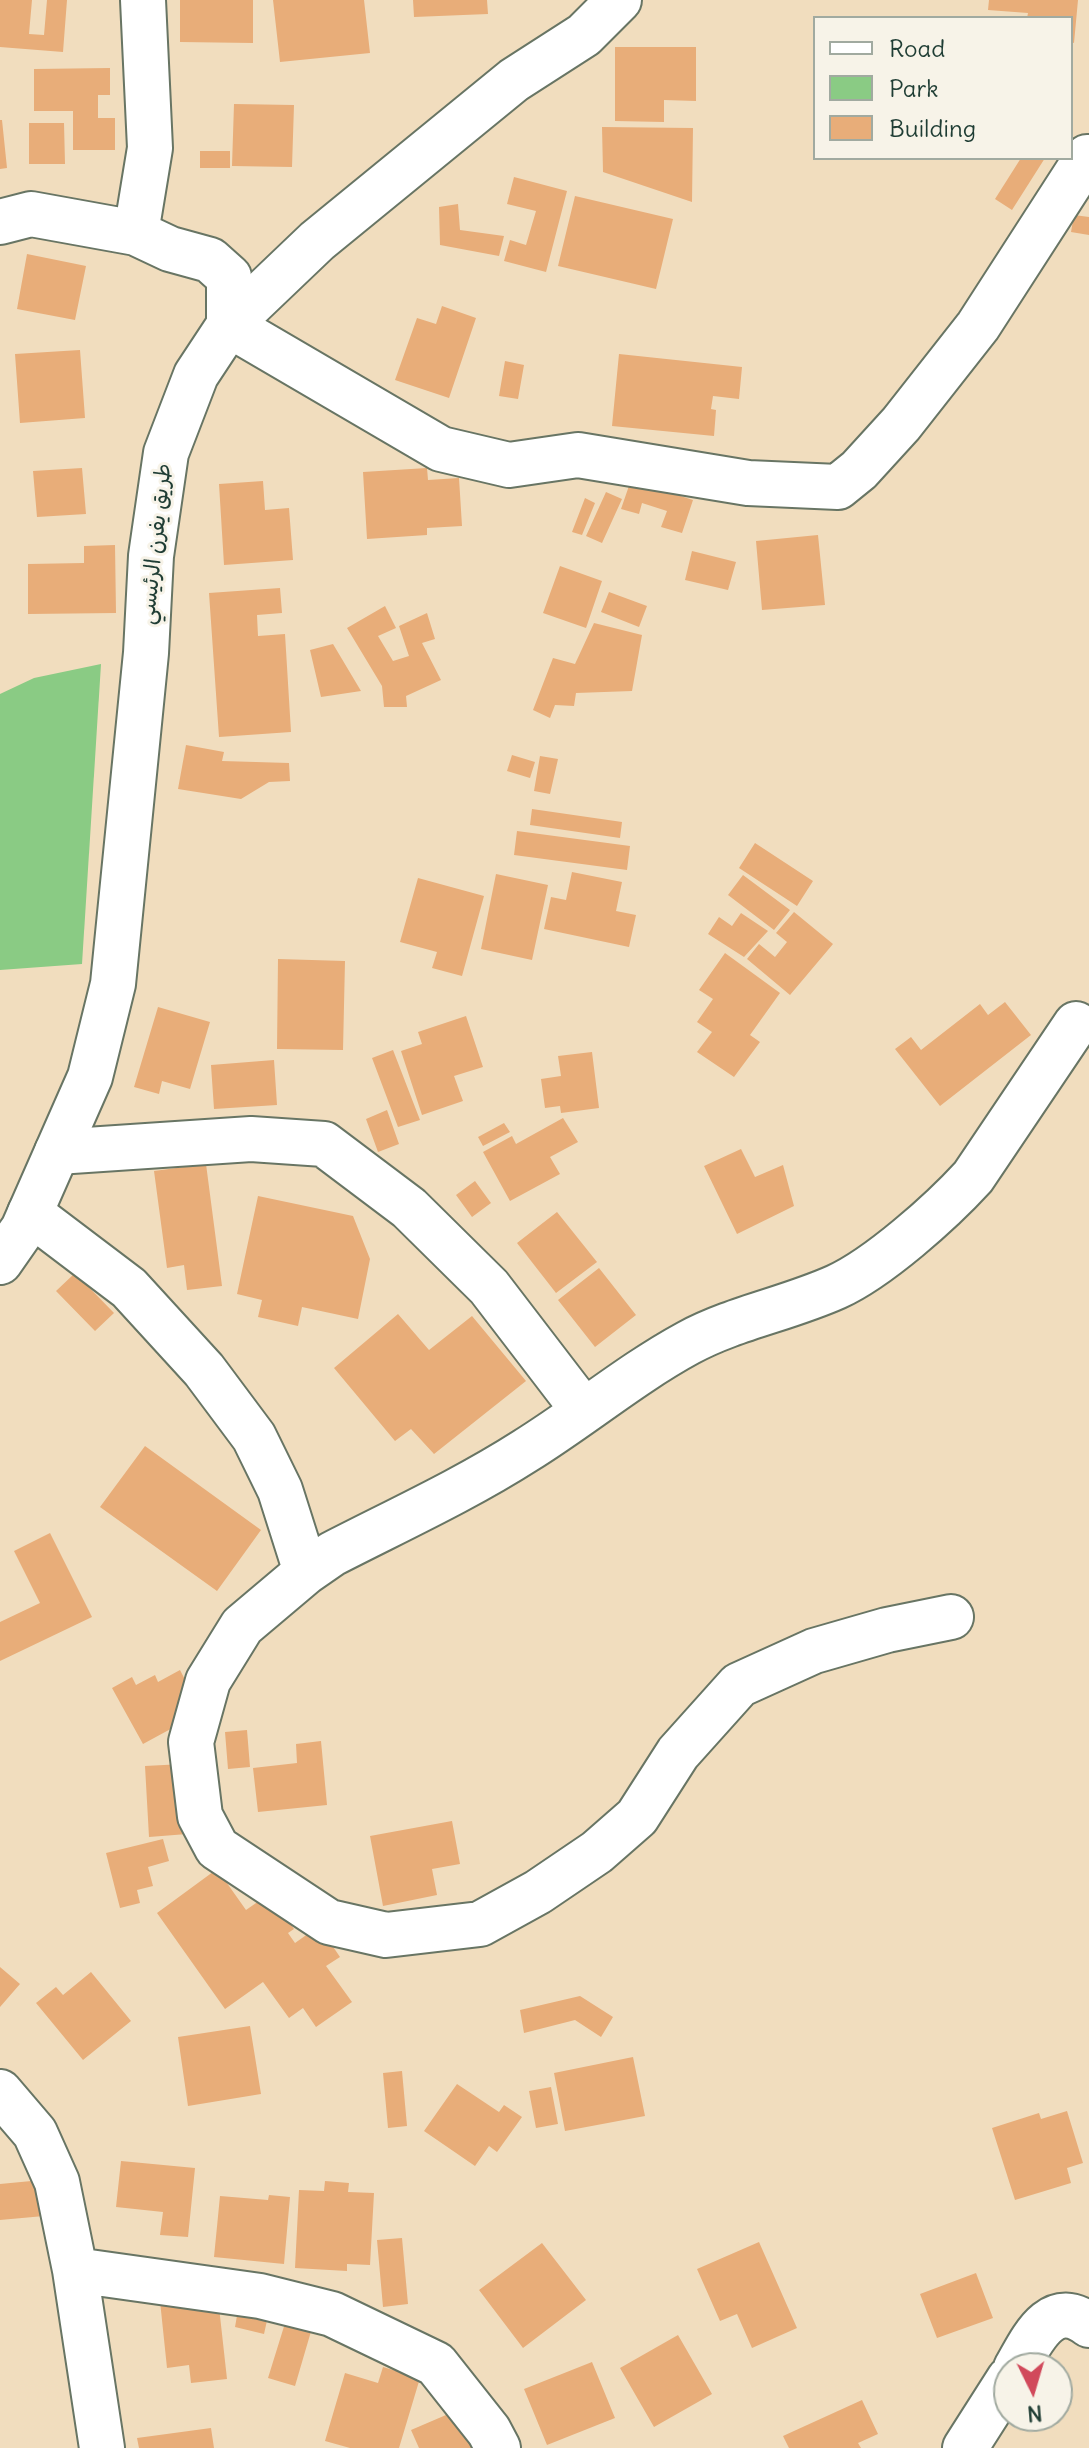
<!DOCTYPE html>
<meta charset="utf-8">
<style>
body{margin:0}
#map{position:relative;width:1089px;height:2448px;overflow:hidden;background:#f1ddbe;font-family:Delius,sans-serif}
canvas{display:block}
.legend{position:absolute;left:813px;top:16px;width:260px;height:144px;box-sizing:border-box;background:#f7f3e8;border:2px solid #a1aaa0;margin:0;padding:10px 14px;list-style:none;font-size:24px;color:#1f3d34}
.legend li{display:flex;align-items:center;gap:16px;height:40px}
.legend b{width:40px;border:2px solid #a1aaa0}
.north{position:absolute;left:993px;top:2352px;width:80px;height:80px;box-sizing:border-box;background:#f7f3e8;border:2px solid #a1aaa0;border-radius:50%;rotate:175deg;font-size:22px;font-weight:700;line-height:32px;text-align:center;color:#1f3d34}
.north::after{content:'';display:block;margin:auto;width:28px;height:36px;background:#d1495b;clip-path:polygon(50% 0,100% 100%,50% 72%,0 100%)}
</style>
<div id="map">
<canvas width="1089" height="2448"></canvas>
<ul class="legend">
<li><b style="height:10px;background:#fff"></b>Road</li>
<li><b style="height:22px;background:#8acb84"></b>Park</li>
<li><b style="height:22px;background:#e8ad79"></b>Building</li>
</ul>
<div class="north">N</div>
</div>
<script>
const g = document.querySelector('canvas').getContext('2d');
g.lineJoin = 'round';
function fillPath(path, color) {
  g.fillStyle = color;
  g.fill(path, 'evenodd');
}
function trace(path, color, width, dash) {
  g.strokeStyle = color;
  g.lineWidth = width;
  g.lineCap = dash ? 'butt' : 'round';
  g.setLineDash(dash || []);
  g.stroke(path);
}
function drawText(font, color, halo, rows, align = 'center') {
  g.font = font + ' Delius,"Playpen Sans Arabic",sans-serif';
  g.lineWidth = 6;
  g.setLineDash([]);
  g.textBaseline = 'middle';
  g.strokeStyle = halo;
  g.fillStyle = color;
  for (const [text, x, y, turn = 0] of rows) {
    g.save();
    g.translate(x, y);
    g.rotate((+turn || 0) * Math.PI / 180);
    g.textAlign = isNaN(turn) ? turn : align;
    if (halo) g.strokeText(text, 0, 0);
    g.fillText(text, 0, 0);
    g.restore();
  }
}
fillPath(new Path2D(`
 M101,664l-19,300 -82,6v-276l34,-16z`), '#8acb84');
fillPath(new Path2D(`
 M0,0h32l-3,34 15,1 3,-35h20l-4,52 -63,-5z
 M180,0h73v43l-73,-1z
 M273,0h91l6,53 -90,9z
 M413,0h74l1,14 -74,3z
 M989,0h89l-4,43 -3,-1v-24h-44l1,-5 -40,-3z
 M615,47h81v54l-32,-1v22l-49,-1z
 M110,68v27h-12v23h17v32h-42v-39h-39v-42z
 M234,104l60,1 -2,62 -60,-1z
 M0,120h2l5,48 -7,1z
 M29,123h35l1,41h-36z
 M602,127l91,1 -1,74 -89,-30z
 M200,151h30v17h-30z
 M1021,158h24l-33,52 -17,-11z
 M514,177l53,14 -21,81 -42,-11 6,-21 16,5 10,-34 -29,-7z
 M575,196l98,23 -17,70 -98,-23z
 M458,204l2,26 44,6 -5,20 -59,-11 -1,-38z
 M1074,215l15,2v18l-18,-3z
 M27,254l59,12 -11,54 -58,-11z
 M442,306l34,12 -27,80 -54,-18 22,-62 19,6z
 M80,350l5,68 -65,5 -5,-69z
 M619,354l123,13 -3,32 -26,-3 -2,13 5,1 -2,26 -102,-10z
 M505,361l19,4 -6,34 -19,-3z
 M82,468l4,46 -49,3 -4,-46z
 M427,468l1,12 31,-2 3,48 -35,2v7l-60,4 -4,-67z
 M631,480l62,20 -11,33 -21,-6 6,-16 -25,-8 -3,11 -18,-5z
 M263,481l2,29 24,-2 4,52 -69,5 -5,-81z
 M606,492l16,7 -20,44 -16,-7z
 M585,498l10,5 -13,32 -10,-3z
 M818,535l7,70 -63,5 -6,-69z
 M115,545l1,68 -88,1v-50l56,-1v-17z
 M692,551l44,11 -8,28 -43,-10z
 M560,566l42,15 -16,47 -43,-15z
 M280,588l2,25 -25,2 1,21 27,-2 6,98 -72,5 -10,-144z
 M609,592l38,14 -8,21 -38,-15z
 M385,606l11,22 -18,8 15,25 16,-5 -10,-30 28,-13 8,26 -13,4 19,37 -35,16 1,11h-23l-2,-21 -35,-58z
 M594,623l48,12 -10,56 -56,2 -2,13 -19,-1 -5,13 -17,-8 20,-52 22,6z
 M333,644l28,47 -40,6 -11,-47z
 M186,745l38,7 -2,9 67,2 1,18 -21,1 -28,17 -63,-10z
 M512,755l23,7 -5,16 -23,-7z
 M540,756l18,3 -8,35 -16,-3z
 M532,809l90,13 -2,16 -90,-13z
 M517,831l113,15 -3,24 -113,-15z
 M755,843l58,38 -16,25 -58,-38z
 M572,872l50,10 -6,29 20,4 -7,32 -85,-18 7,-32 15,3z
 M496,874l52,11 -16,75 -51,-11z
 M743,875l47,35 -16,20 -46,-35z
 M418,878l66,18 -22,80 -30,-8 5,-16 -37,-10z
 M794,912l39,32 -43,51 -43,-36 12,-15 16,13 12,-15 -11,-9z
 M741,913l27,18 -24,26 -36,-23 11,-17 13,9z
 M725,953l55,40 -30,42 10,7 -26,35 -37,-25 15,-20 -15,-10 16,-23 -14,-9z
 M278,959l67,2 -2,89 -66,-1z
 M1005,1002l26,33 -91,71 -45,-57 16,-12 10,13 59,-46 8,11z
 M158,1007l52,15 -20,67 -28,-8 -3,13 -25,-7z
 M466,1016l17,51 -29,9 9,25 -41,14 -21,-64 21,-7 -4,-12z
 M393,1050l27,70 -22,7 -26,-69z
 M592,1052l7,56 -38,5 -1,-7 -15,2 -4,-29 20,-3 -3,-20z
 M274,1060l3,45 -63,4 -3,-44z
 M387,1110l12,34 -21,8 -12,-33z
 M563,1118l15,24 -28,15 10,17 -50,27 -27,-49 29,-16 4,8z
 M504,1123l6,9 -27,14 -5,-9z
 M741,1149l14,28 28,-12 11,41 -57,28 -33,-68z
 M206,1164l16,122 -35,4 -3,-25 -17,3 -13,-97z
 M475,1181l16,22 -19,14 -16,-22z
 M258,1196l95,20 17,43 -12,60 -56,-12 -4,19 -40,-9 4,-17 -25,-6z
 M557,1212l40,50 -41,31 -39,-50z
 M599,1268l37,47 -41,32 -37,-47z
 M75,1273l39,40 -19,18 -39,-40z
 M398,1314l31,36 43,-34 54,65 -92,73 -23,-25 -16,12 -61,-73z
 M145,1446l116,84 -44,61 -117,-84z
 M50,1533l42,84 -92,44v-39l40,-19 -26,-52z
 M180,1670l16,31 -7,18 -46,25 -31,-56 20,-11 4,8 19,-10 3,7z
 M247,1730l3,37 -22,2 -3,-37z
 M321,1741l6,64 -69,7 -5,-44 44,-5 -1,-19z
 M183,1764l4,70 -38,3 -4,-71z
 M452,1821l8,43 -28,5 5,26 -54,11 -13,-70z
 M163,1839l6,22 -21,6 5,19 -16,4 3,13 -20,5 -14,-55z
 M217,1869l29,41 23,-16 25,35 -6,4 7,10 24,-17 21,31 -14,9 26,36 -36,25 -13,-19 -14,10 -26,-36 -38,27 -68,-96z
 M0,1967l20,17 -20,23z
 M91,1972l40,49 -48,39 -47,-57 20,-16 7,8z
 M580,1996l33,21 -12,20 -26,-17 -51,13 -4,-23z
 M250,2026l11,68 -73,12 -10,-69z
 M633,2057l12,59 -80,15 -11,-58z
 M402,2071l5,55 -19,2 -5,-55z
 M457,2084l42,28 5,-7 18,12 -25,35 -8,-6 -14,20 -51,-35z
 M551,2087l7,37 -22,4 -7,-37z
 M1067,2111l16,52 -16,5 4,15 -56,17 -23,-72 47,-15 2,6z
 M121,2161l74,7 -7,69 -28,-2 3,-23 -47,-5z
 M42,2180l2,36 -44,4v-36z
 M325,2181l24,2 -1,9 26,1 -4,72 -23,-1v7l-52,-3 4,-78 25,1z
 M269,2195l21,2 -6,67 -70,-7 6,-61 48,4z
 M402,2238l6,66 -25,3 -6,-67z
 M759,2242l38,86 -45,20 -15,-34 -17,7 -23,-52z
 M542,2243l44,57 -63,48 -44,-58z
 M976,2273l17,45 -56,20 -17,-44z
 M160,2301l59,6 8,72 -36,4 -2,-18 -22,3z
 M238,2310l30,6 -4,18 -29,-7z
 M286,2320l26,8 -17,58 -27,-8z
 M678,2335l34,59 -58,33 -34,-59z
 M592,2362l23,56 -68,27 -23,-56z
 M383,2367l37,11 -21,70h-49l-25,-7 20,-68 33,10z
 M862,2400l16,34 -20,9 3,5h-72l-6,-12z
 M460,2409l16,39h-57l-8,-18z
 M211,2428l3,20h-75l-2,-10z`), '#e8ad79');
const street = new Path2D(`
 M0,222l31,-8 105,19 34,16 40,11 19,17v48l212,124 68,16 69,-10 170,28 90,4 21,-17 42,-46 77,-98 109,-169
 M136,233l14,-85 -7,-148
 M57,1152l194,-13 73,5 85,64 80,79 95,124
 M30,1213l99,75 75,82 50,67 26,53 26,82
 M951,1617l-64,13 -73,21 -75,34 -61,68 -41,64 -40,35 -59,40 -58,32 -94,11 -57,-13 -112,-74 -17,-32 -9,-74 17,-61 34,-55 64,-54 26,-18c64,-33 132,-64 193,-103 55,-34 106,-77 163,-108 46,-25 99,-34 148,-56 42,-19 105,-75 137,-110l103,-153
 M0,2092l35,41 22,49 18,88 27,178
 M75,2270l185,26 72,18 104,50 53,67 9,17
 M1016,2368c16,-28 35,-72 73,-43
 M965,2448l44,-69`);
const secondary = new Path2D(`
 M0,1262l23,-33 67,-152 23,-93 33,-331 5,-97 15,-103 30,-78 33,-50 88,-84 197,-161 70,-45 35,-35`);
trace(street, '#687564', 48);
trace(secondary, '#687564', 48);
trace(street, '#fff', 44);
trace(secondary, '#fff', 44);
drawText('22px', '#1f3d34', '#f7f3e8', [
 ["طريق يفرن الرئيسي",156,544,-84]
]);
</script>
